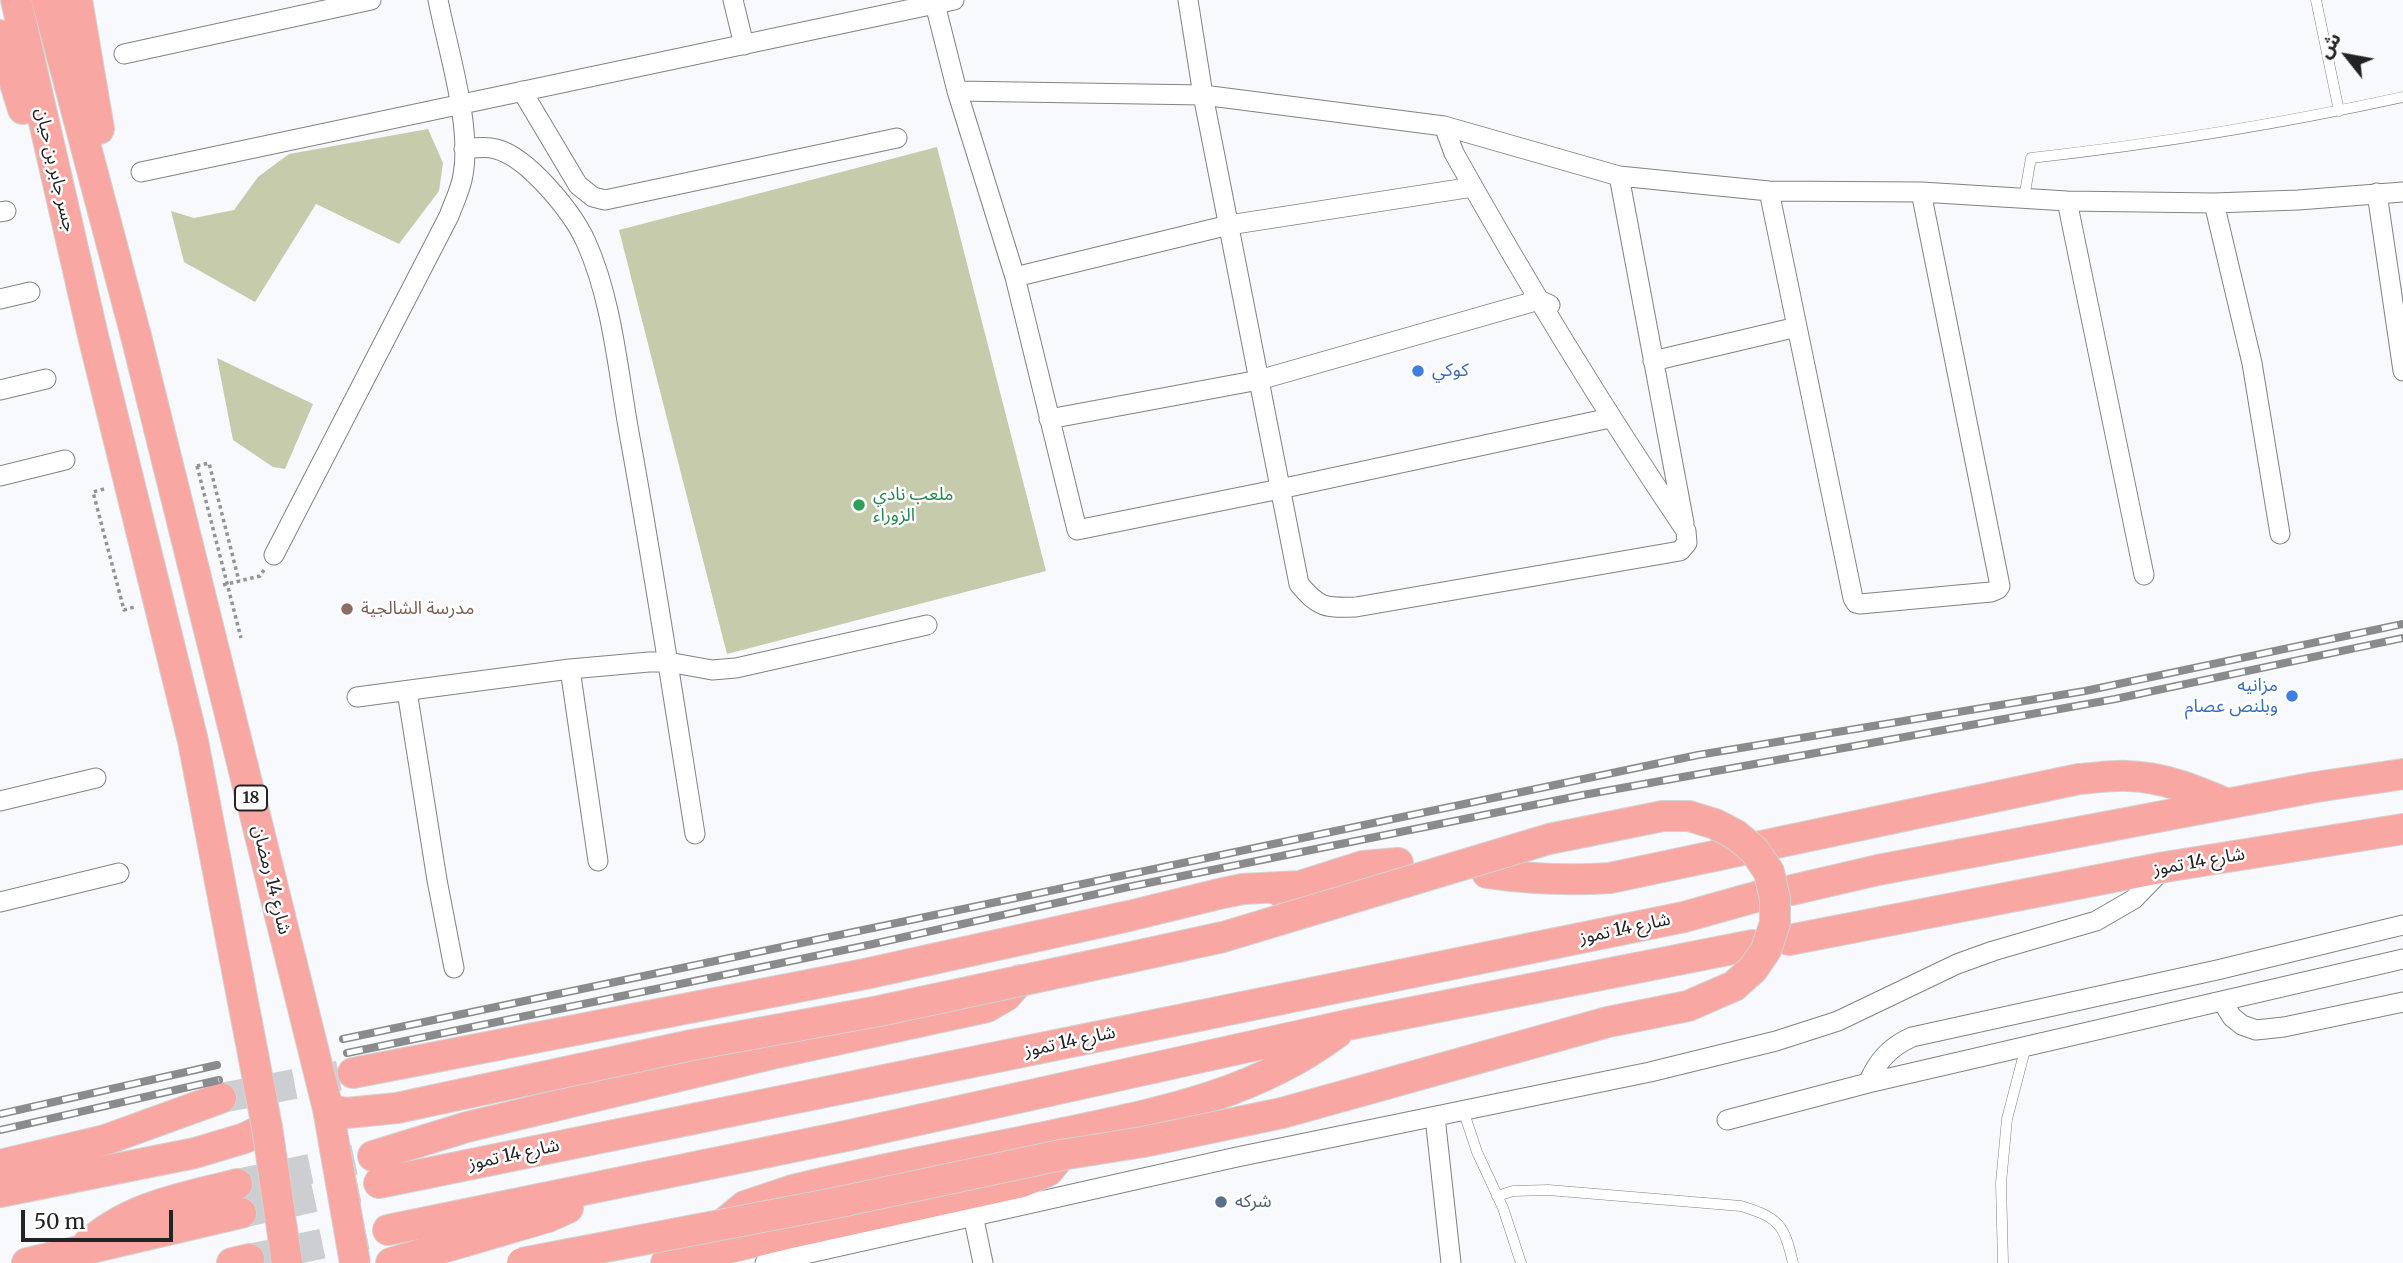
<!DOCTYPE html>
<meta charset="utf-8">
<style>
body{margin:0}
#map{position:relative;width:2403px;height:1263px;overflow:hidden;background:#f7f9fc;font-family:Merriweather,"Noto Sans Arabic",serif}
canvas{display:block}
.north{position:absolute;left:2312px;top:21px;width:70px;height:70px;-webkit-text-stroke:5px #fff;paint-order:stroke;rotate:301deg;font-size:19px;font-weight:700;line-height:28px;text-align:center;color:#232324}
.north::after{content:'';display:block;margin:auto;width:24px;height:32px;background:#232324;clip-path:polygon(50% 0,100% 100%,50% 72%,0 100%)}
.scale{position:absolute;left:21px;top:1210px;width:152px;height:32px;box-sizing:border-box;border:4px solid #232324;border-top:0;padding-left:9px;font-size:21px;line-height:24px;white-space:nowrap;color:#232324;-webkit-text-stroke:5px #fff;paint-order:stroke}
</style>
<div id="map">
<canvas width="2403" height="1263"></canvas>
<div class="north">ش</div>
<div class="scale">50 m</div>
</div>
<script>
const g = document.querySelector('canvas').getContext('2d');
g.lineJoin = 'round';
function fillPath(path, color) {
  g.fillStyle = color;
  g.fill(path, 'evenodd');
}
function trace(path, color, width, dash) {
  g.strokeStyle = color;
  g.lineWidth = width;
  g.lineCap = dash ? 'butt' : 'round';
  g.setLineDash(dash || []);
  g.stroke(path);
}
function drawText(font, color, halo, rows, align = 'center') {
  g.font = font + ' Merriweather,"Noto Sans Arabic",serif';
  g.lineWidth = 5;
  g.setLineDash([]);
  g.textBaseline = 'middle';
  g.strokeStyle = halo;
  g.fillStyle = color;
  for (const [text, x, y, turn = 0] of rows) {
    g.save();
    g.translate(x, y);
    g.rotate((+turn || 0) * Math.PI / 180);
    g.textAlign = isNaN(turn) ? turn : align;
    if (halo) g.strokeText(text, 0, 0);
    g.fillText(text, 0, 0);
    g.restore();
  }
}
fillPath(new Path2D(`
 M428,129l15,34 -4,28 -40,53 -83,-40 -61,98 -71,-40 -13,-51 23,7 40,-8 24,-33 31,-23z
 M937,147l109,424 -319,83 -108,-424z
 M217,358l96,46 -28,65 -12,-2 -40,-27z`), '#c5cbab');
trace(new Path2D(`
 M221,1098l132,-25
 M237,1184l136,-28
 M241,1213l138,-30
 M249,1259l139,-29`), '#cdced1', 30, [30, 15]);
const lane = new Path2D(`
 M2316,0l23,111
 M2024,198l7,-40c125,-14 249,-34 372,-61
 M1463,1110l14,42 26,56 18,55
 M1497,1196l16,-5 35,-1 193,16c39,12 43,19 52,57
 M2003,1263l-2,-80 6,-64 19,-73`);
const street = new Path2D(`
 M733,0l11,45
 M1188,0l15,95 96,489c20,24 26,24 57,23l324,-56 7,-8 -1,-12c-83,-123 -160,-249 -232,-378l-10,-27
 M935,4l22,87 58,186 62,253 203,-41 330,-71
 M124,54l247,-54
 M522,91l56,94 15,12 12,3 292,-62
 M957,91l246,4 241,31 175,50 150,15 152,1 146,9 147,2 84,-3 105,-8
 M464,149c11,-1 21,-3 32,0 32,8 77,64 90,93 27,60 32,131 44,196 24,132 44,264 65,396
 M141,172l813,-172
 M1619,176l65,347
 M1769,191l84,407 3,5 4,1 131,-12 7,-3 2,-3 -79,-394
 M2377,193l26,178
 M2067,201l77,374
 M2214,203l38,160 28,171
 M0,212l6,-1
 M1015,277l214,-52 244,-38
 M0,299l30,-7
 M1653,361l144,-34
 M0,390l46,-11
 M1049,419l210,-39 280,-80 11,5
 M0,476l65,-16
 M274,555l175,-339c5,-14 12,-27 14,-41 9,-50 -15,-124 -25,-175
 M570,669l28,192
 M407,691l30,189 17,88
 M357,697l213,-28 79,-7h19l44,8 24,-2 191,-43
 M0,801l96,-23
 M0,902l119,-29
 M2222,1001l10,16 10,8 14,5 28,-3 119,-25
 M1868,1083c10,-23 22,-36 44,-46l305,-67 186,-45
 M1435,1117l16,146
 M1727,1120l141,-37 535,-124
 M973,1215l10,48
 M765,1263l472,-106 413,-85 126,-31 62,-20 119,-57 36,-13 103,-30 38,-22 30,-31`);
const primary = new Path2D(`
 M16,0l78,340
 M47,0l89,336
 M77,0l22,129
 M0,35l23,74
 M1487,873c42,6 81,8 123,5l469,-99c16,-1 33,-4 49,-3 35,1 67,14 99,28
 M1792,890l86,-20 438,-83 87,-13
 M1281,892l82,-26 35,-3
 M1789,940l376,-73 238,-38
 M353,1073l512,-99 264,-58 94,-23 20,-4 57,-3
 M373,1156l94,-29 305,-73 215,-47 19,-11 14,-16
 M0,1165l105,-25 116,-42
 M379,1183l1305,-266 75,-21
 M0,1192l195,-39 50,-15 22,-11
 M723,1224l22,-18 48,-16c86,-21 174,-37 261,-55 102,-22 197,-38 283,-102
 M388,1230l458,-94 501,-111 406,-80
 M87,1245c42,-39 97,-47 150,-61
 M27,1263l214,-50
 M232,1263l17,-4
 M391,1263l157,-46 20,-9
 M666,1263l125,-30 231,-51 26,-11 13,-16`);
trace(lane, '#808284', 11);
trace(street, '#808284', 21);
trace(primary, '#d3d3d3', 32);
trace(new Path2D(`
 M197,466l12,-3 30,118
 M104,489l-11,3 31,118 10,-3
 M223,585l37,-9 4,-6`), '#939496', 3.5, [3.5, 3.5]);
trace(lane, '#fff', 10);
trace(street, '#fff', 19);
trace(primary, '#f8a7a3', 30);
const rail = new Path2D(`
 M343,1039l1355,-284 387,-64 318,-67
 M347,1053l526,-109 255,-57 455,-92 532,-96 288,-61
 M0,1114l217,-49
 M0,1130l219,-50`);
trace(rail, '#8a8b8d', 8);
trace(rail, '#fff', 5, [16]);
const primaryBridge = new Path2D(`
 M136,336l192,773 27,154
 M94,340l99,401 74,386 20,136
 M328,1109l18,4 51,-5 295,-63 187,-34 248,-53 96,-21 326,-98 114,-23h26l26,8 21,11 18,15 15,22 6,27v24l-9,27 -13,19 -19,17 -46,20 -80,16 -326,91 -139,29 -82,13 -226,48 -313,60`);
trace(primaryBridge, '#d3d3d3', 32, []);
trace(new Path2D(`
 M197,466l44,172`), '#939496', 3.5, [3.5, 3.5]);
trace(primaryBridge, '#f8a7a3', 30);
for (const [x, y, r, color] of [
 [1418,371,7,"#3f7fe0"],
 [859,505,7,"#2e9e5b"],
 [347,609,7,"#8d6e63"],
 [2292,696,7,"#3f7fe0"],
 [1221,1202,7,"#5c6f8a"]
]) {
  const dot = new Path2D();
  dot.arc(x, y, r, 0, 2 * Math.PI);
  g.fillStyle = color;
  g.fill(dot);
  trace(dot, '#fff', 2.5);
}
for (const [x, y, w] of [
 [251,798,32]
]) {
  const box = new Path2D();
  box.roundRect(x - w / 2, y - 12.5, w, 25, 5);
  g.fillStyle = '#fff';
  g.fill(box);
  trace(box, '#232324', 2);
}
drawText('bold 16px', '#232324', null, [
 ["18",251,798]
]);
drawText('18px', '#232324', '#fff', [
 ["جسر جابر بن حيان",55,170,77],
 ["شارع 14 تموز",2199,862,-10],
 ["شارع 14 رمضان",271,880,76],
 ["شارع 14 تموز",1625,929,-12],
 ["شارع 14 تموز",1070,1042,-12],
 ["شارع 14 تموز",514,1155,-12]
]);
drawText('18px', '#366cbe', '#fff', [
 ["كوكي",1432,371],
 ["مزانيه",2278,686,"right"],
 ["وبلنص عصام",2278,707,"right"]
], 'left');
drawText('18px', '#27864d', '#fff', [
 ["ملعب نادي",873,495],
 ["الزوراء",873,516]
], 'left');
drawText('18px', '#785e54', '#fff', [
 ["مدرسة الشالجية",361,609]
], 'left');
drawText('18px', '#4e5e75', '#fff', [
 ["شركه",1235,1202]
], 'left');
</script>
